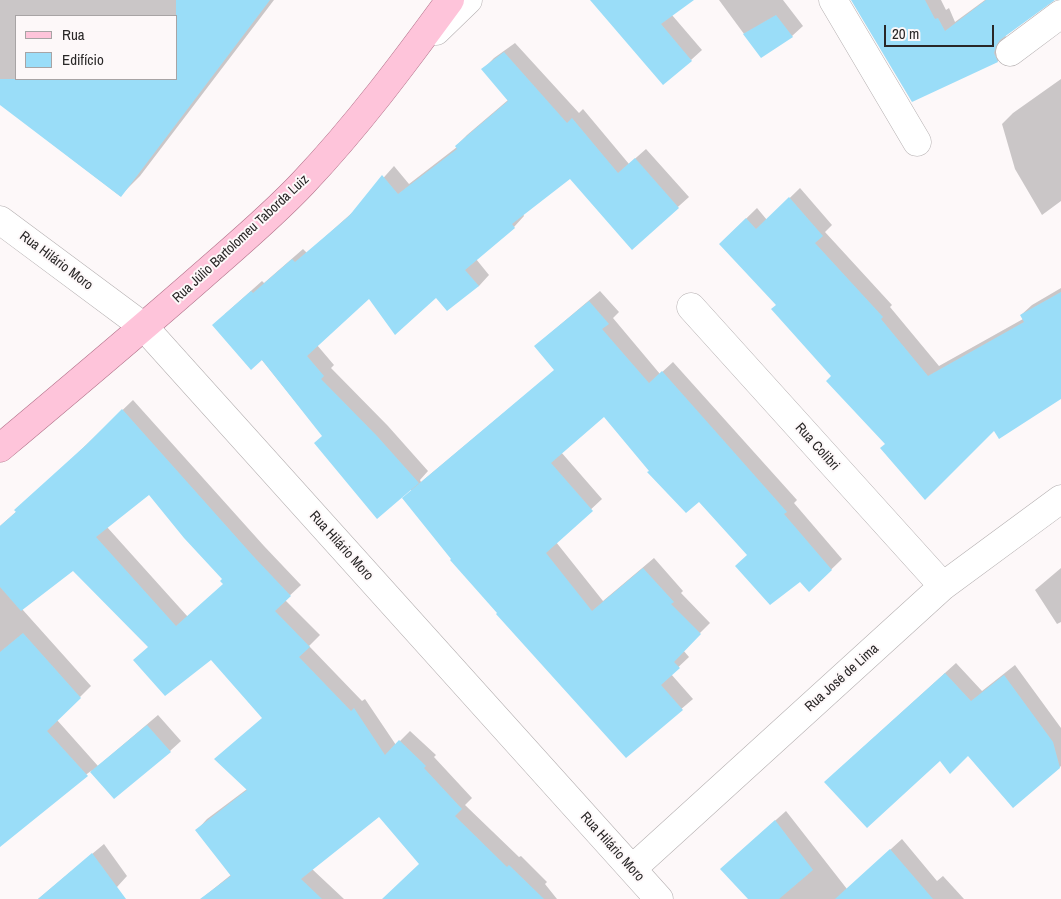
<!DOCTYPE html>
<meta charset="utf-8">
<style>
body{margin:0}
#map{position:relative;width:1061px;height:899px;overflow:hidden;background:#fdf8f9;font-family:"Archivo Narrow",sans-serif}
canvas{display:block}
.legend{position:absolute;left:15px;top:15px;width:162px;height:65px;box-sizing:border-box;background:#fdf8f9;border:1px solid #a8a4a5;margin:0;padding:6px 9px;list-style:none;font-size:15px;color:#292727}
.legend li{display:flex;align-items:center;gap:10px;height:25px}
.legend b{width:25px;border:1px solid #a8a4a5}
.scale{position:absolute;left:884px;top:25px;width:110px;height:22px;box-sizing:border-box;border:2px solid #292727;border-top:0;padding-left:6px;font-size:15px;line-height:18px;white-space:nowrap;color:#292727;-webkit-text-stroke:4px #fdf8f9;paint-order:stroke}
</style>
<div id="map">
<canvas width="1061" height="899"></canvas>
<ul class="legend">
<li><b style="height:6px;background:#fec4da"></b>Rua</li>
<li><b style="height:14px;background:#9addf8"></b>Edifício</li>
</ul>
<div class="scale">20 m</div>
</div>
<script>
const g = document.querySelector('canvas').getContext('2d');
g.lineJoin = 'round';
function fillPath(path, color) {
  g.fillStyle = color;
  g.fill(path, 'evenodd');
}
function trace(path, color, width, dash) {
  g.strokeStyle = color;
  g.lineWidth = width;
  g.lineCap = dash ? 'butt' : 'round';
  g.setLineDash(dash || []);
  g.stroke(path);
}
function drawText(font, color, halo, rows, align = 'center') {
  g.font = font + ' "Archivo Narrow",sans-serif';
  g.lineWidth = 4;
  g.setLineDash([]);
  g.textBaseline = 'middle';
  g.strokeStyle = halo;
  g.fillStyle = color;
  for (const [text, x, y, turn = 0] of rows) {
    g.save();
    g.translate(x, y);
    g.rotate((+turn || 0) * Math.PI / 180);
    g.textAlign = isNaN(turn) ? turn : align;
    if (halo) g.strokeText(text, 0, 0);
    g.fillText(text, 0, 0);
    g.restore();
  }
}
fillPath(new Path2D(`
 M0,0h274l-134,176 -20,20 -120,-92zM16,16h160v63h-160z
 M592,0h100l-20,15 30,35 -11,10z
 M719,0h64l20,26 -11,10 -31,21z
 M853,0h88l5,10 3,-2 6,14 30,-22h67l-46,34 -1,8 3,8 -10,11 -86,40z
 M515,43l64,70 4,-4 46,55 17,-15 43,48 -57,51 -62,-71 -47,37 1,2 -10,11 -38,32 13,16 -10,11 -43,11h-67l-52,48 17,20 -3,3 57,58 40,45 -8,9 1,2 134,-112 -8,-34 53,-45 19,21 -6,6 47,56 13,-12 124,138 -3,3 48,56 -33,32 -9,-11 -52,-25 -49,-55 -48,-29 -47,-56 -43,37 41,47 -46,43 47,59 51,-43 29,33 -2,2 29,30 -27,27 6,7 -18,17 22,25 -67,57 -173,-197 -42,-69 -88,-54 -98,-122 37,-33 2,2 39,-34 4,4 47,-42 40,-45 15,18 48,-37 -1,-1 11,-11 41,-35 -25,-31 11,-11z
 M1061,79v122l-19,14 -27,-46 -13,-45 11,-11z
 M800,188l32,37 -7,7 67,73 -2,2 49,59 84,-47 -2,-4 11,-10 29,-17v105l-67,36 -108,14 -54,-67 -54,-72 -58,-60 37,-36 10,12z
 M133,400l131,146 37,39 -16,15 35,35 -11,11 53,55 3,-2 31,46 14,-14 26,24 -2,2 38,41 -7,7 54,52 2,-1 26,26 -2,2 12,15h-156l19,-36 -41,-48 -67,54 32,30h-143l31,-25 -35,-44 10,-11 40,-30 -31,-30 47,-41 -52,-59 -62,-13 -76,-77 -51,40 69,77 -34,34 41,46 60,-51 23,26 -11,10 -79,20 -91,66v-311l17,-15zM150,493l74,86v5l-36,33 -81,-90z
 M1061,568v54l-4,2 -22,-34z
 M956,663l26,28 33,-26 46,63v38l-48,41 -45,-53 -132,18z
 M786,811l61,78 55,-50 35,42 6,-5 21,23h-215l-17,-40z
 M104,844l23,32 -10,11 -15,12h-64z`), '#0003');
fillPath(new Path2D(`
 M176,0h94l-149,197 -121,-92v-26h176z
 M590,0h104l-33,24 31,37 -29,24z
 M851,0h74l10,19 3,-1 7,13 41,-31h69l-55,40 -4,6 -2,7 4,9 -86,40z
 M776,15l17,22 -32,21 -18,-24z
 M504,52l63,71 5,-5 46,55 17,-15 44,50 -47,42 -62,-71 -58,45 3,4 -50,42 14,16 -32,25 -11,-13 -41,37 -26,-36 -62,57 17,20 -3,3 56,57 42,47 -42,36 -63,-76 8,-7 -60,-76 -11,10 -39,-45 39,-34 2,2 39,-34 3,3 54,-46 33,-41 16,19 59,-45 -2,-3 53,-45 -27,-32z
 M789,197l34,39 -8,7 68,74 -2,2 47,57 96,-54 -4,-7 41,-23v107l-62,40 -5,-8 -69,69 -45,-52 5,-4 -59,-63 5,-5 -60,-67 5,-4 -57,-61 27,-26 10,11z
 M589,301l20,23 -7,5 47,54 13,-12 125,141 -3,2 48,56 -23,22 -9,-10 -30,23 -35,-39 12,-11 -48,-53 -13,11 -39,-41 2,-1 -45,-54 -53,46 42,48 -47,42 46,58 51,-43 31,34 -3,2 30,30 -27,28 6,6 -19,17 22,25 -57,48 -130,-144 1,-1 -47,-53 1,-1 -49,-61 152,-128 -20,-24z
 M122,409l132,148 37,39 -16,15 35,36 -11,10 52,54 3,-3 31,47 14,-15 27,26 -2,2 38,41 -7,7 52,51 2,-2 35,34h-162l37,-35 -40,-47 -78,62 21,20h-122l31,-23 -36,-46 52,-40 -33,-31 48,-41 -51,-58 -46,36 -32,-36 15,-13 -75,-76 -52,40 -21,-24v-61l16,-14 -2,-2 72,-65zM149,495l35,43 38,41 -2,2 3,3 -47,42 -80,-89z
 M23,633l58,65 -34,33 41,45 -88,71v-195z
 M945,673l26,28 33,-26 49,67 7,26 -47,40 -45,-52 -18,18 -10,-13 -73,67 -43,-46z
 M147,725l24,27 -57,47 -24,-27z
 M775,820l38,50 -34,29h-31l-28,-30z
 M890,849l43,50h-98z
 M92,853l34,46h-88z`), '#9addf8');
const minor = new Path2D(`
 M833,0l84,142
 M436,31l32,-31
 M1010,52l51,-38
 M0,220l144,107 515,572
 M691,307l252,279
 M632,869l311,-283 118,-87`);
const major = new Path2D(`
 M0,448c68,-57 136,-114 202,-172 34,-30 70,-60 101,-93 54,-57 101,-120 147,-183`);
trace(minor, '#b4afb0', 29);
trace(major, '#b3738b', 29);
trace(minor, '#fff', 28);
trace(major, '#fec4da', 28);
drawText('14px', '#292727', '#fdf8f9', [
 ["Rua Júlio Bartolomeu Taborda Luiz",241,239,-43],
 ["Rua Hilário Moro",56,261,37],
 ["Rua Colibri",817,447,48],
 ["Rua Hilário Moro",341,546,48],
 ["Rua José de Lima",842,678,-42],
 ["Rua Hilário Moro",612,847,48]
]);
</script>
